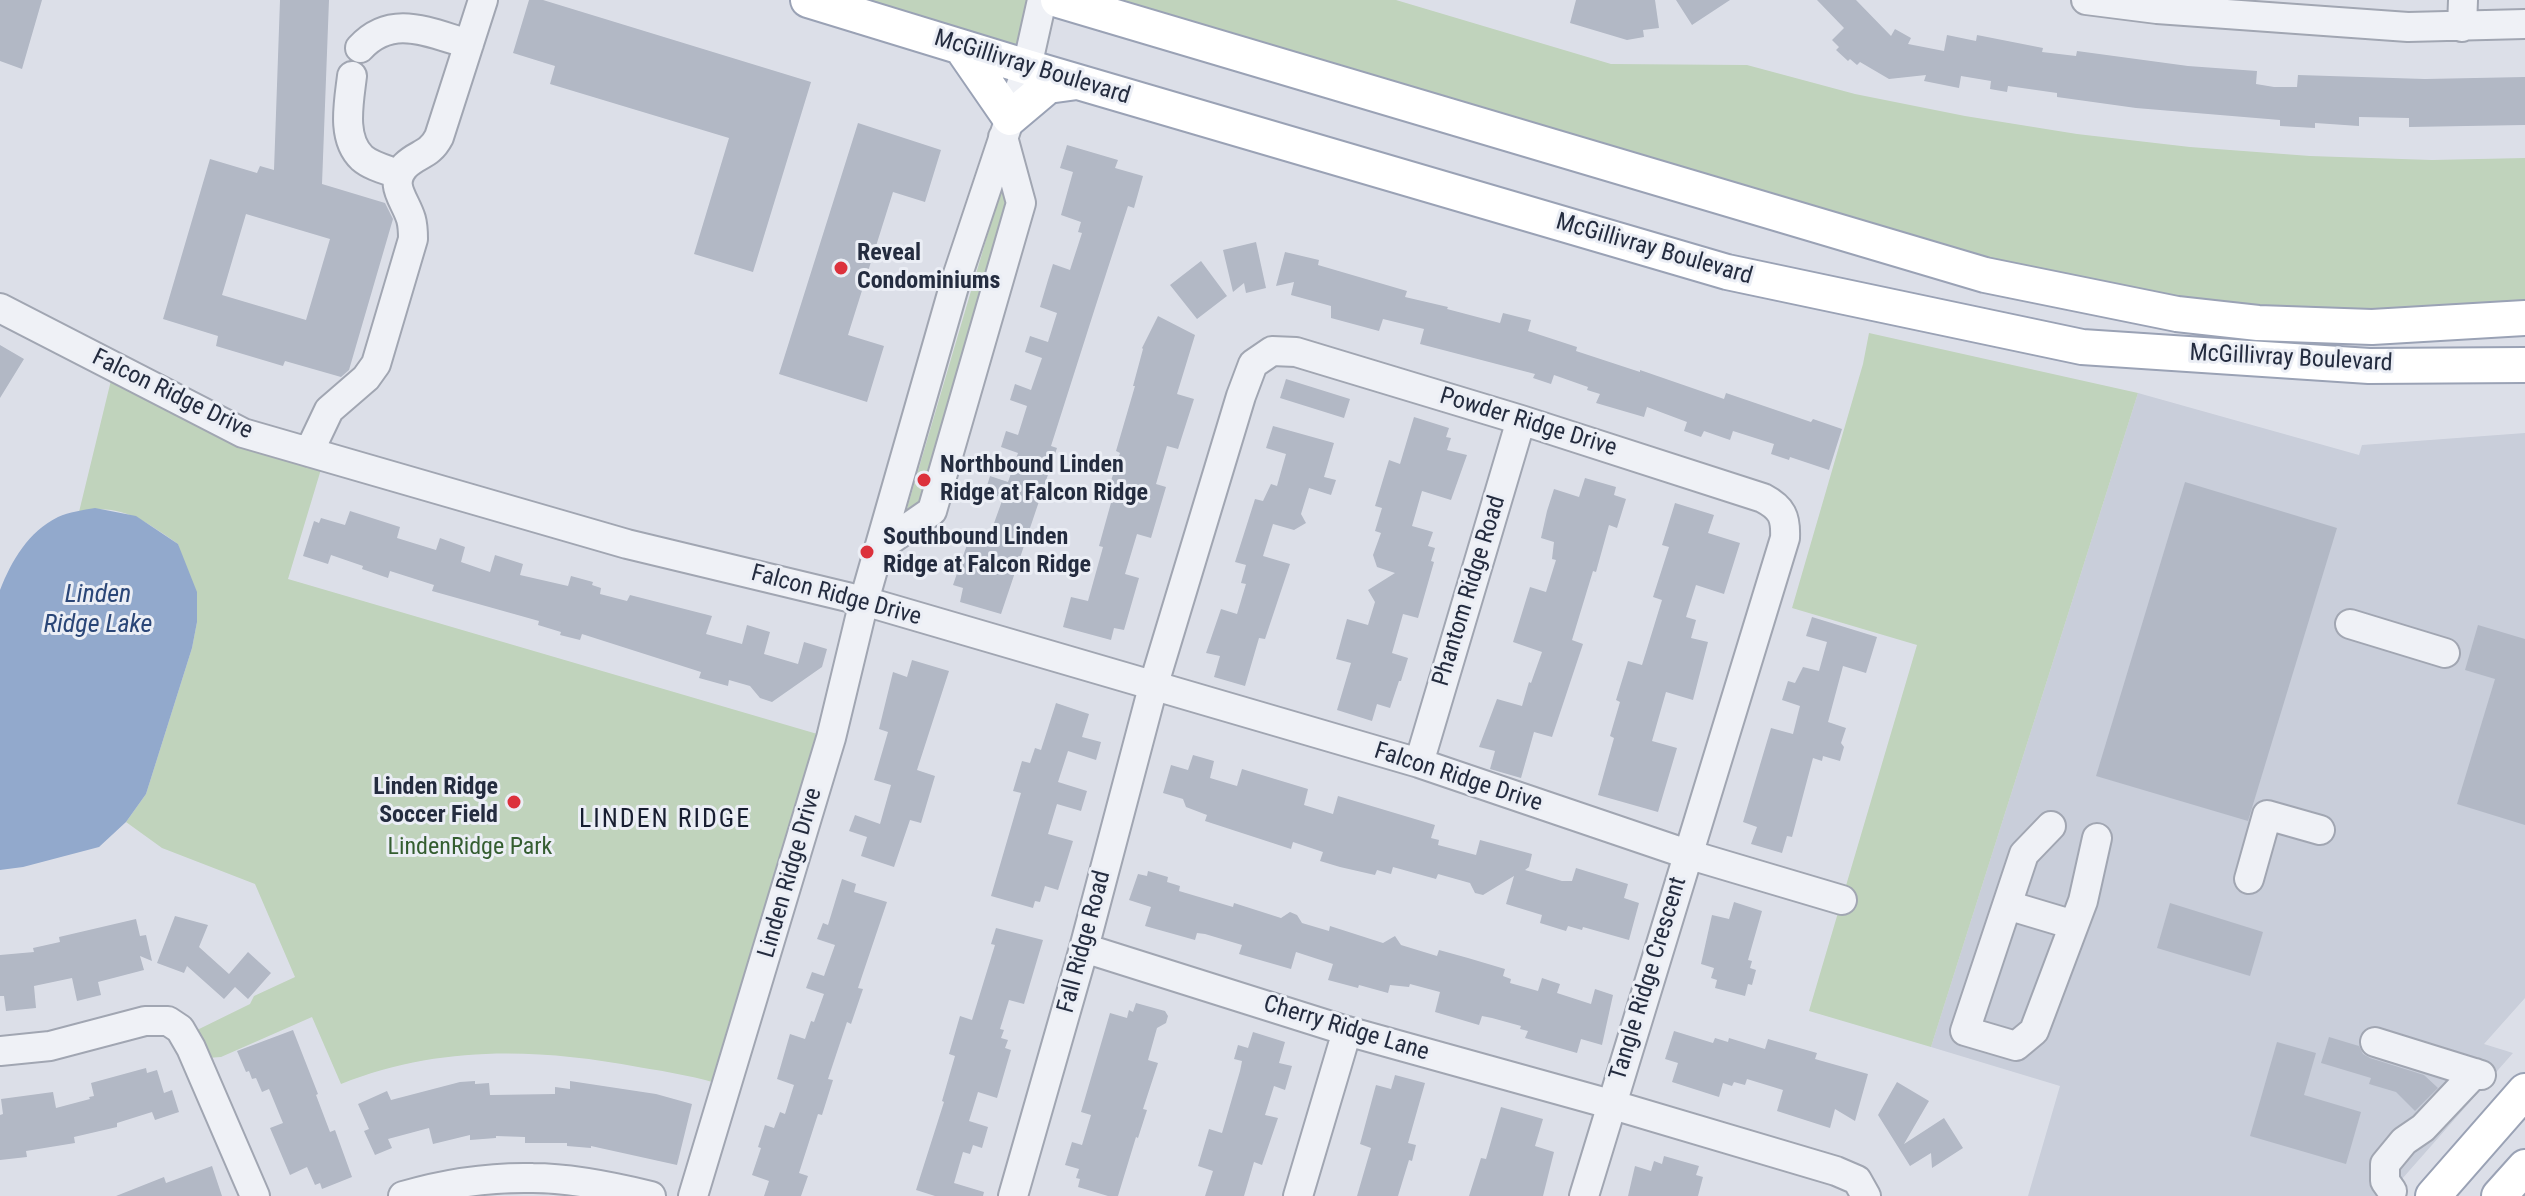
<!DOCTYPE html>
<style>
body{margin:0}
canvas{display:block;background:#dcdfe8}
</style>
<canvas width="2525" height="1196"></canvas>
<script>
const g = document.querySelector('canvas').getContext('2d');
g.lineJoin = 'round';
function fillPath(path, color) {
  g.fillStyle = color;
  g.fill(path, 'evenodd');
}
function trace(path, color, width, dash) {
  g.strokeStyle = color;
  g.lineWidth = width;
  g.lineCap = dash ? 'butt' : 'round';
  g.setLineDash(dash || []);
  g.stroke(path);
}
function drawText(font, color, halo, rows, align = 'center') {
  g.font = font + ' "Roboto Condensed",sans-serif';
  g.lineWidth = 6;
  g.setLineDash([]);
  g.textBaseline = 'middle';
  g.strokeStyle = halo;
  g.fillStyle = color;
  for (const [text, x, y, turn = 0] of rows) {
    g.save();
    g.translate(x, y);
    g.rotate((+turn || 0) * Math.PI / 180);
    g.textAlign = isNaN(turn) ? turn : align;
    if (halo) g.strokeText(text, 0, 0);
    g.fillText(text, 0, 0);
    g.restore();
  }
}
fillPath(new Path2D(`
 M2138,393l221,62 3,-10 163,-12v565l-41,46 29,9 -126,143h-359l32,-110 -129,-39z`), '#c9ceda');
fillPath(new Path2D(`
 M808,0h234l-15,67z
 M1058,0h338l215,64 136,1 108,29 110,22 112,18 113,13 120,9 122,4 93,-2v160l-348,-4z
 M1006,172l7,26 -88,306 -22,18z
 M1869,333l269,60 -207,654 -122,-36 108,-366 -125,-37 71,-244z
 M114,368l211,88 -37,123 543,159 -103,349c-29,-10 -59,-15 -90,-20 -100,-19 -200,-22 -297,17l-29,-67 -91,40 -14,1 -14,-26 57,-28 4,-8 41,-19 -40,-93 -93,-36 -36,-26 20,-28 46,-146 5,-26 -19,-78c-32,-22 -57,-42 -99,-32z`), '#c0d3bc');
fillPath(new Path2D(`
 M95,508l41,8 42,28 19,48v30l-5,26 -46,146 -20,28 -27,25 -76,20 -23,3v-280c12,-30 28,-58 58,-73 11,-5 25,-7 37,-9z`), '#92a9cc');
fillPath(new Path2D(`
 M0,0h42l-20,69 -22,-8z
 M280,0h49l-7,184 63,19 8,16 -44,151 -8,7 -56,-16 -2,5 -67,-20 2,-10 -55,-17 47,-160 47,14 3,-7 14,4zM246,214l84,25 -24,81 -84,-25z
 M529,0h14l268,82 -58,190 -59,-18 35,-116 -179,-54 5,-18 -42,-13z
 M1576,0h79l4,28 -16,2 1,7 -17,3 -57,-17z
 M1676,0h54l-38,25z
 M1817,0h39l35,36 4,-7 16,9 -3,6 36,7 3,-16 29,6 1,-6 66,13 -1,4 34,4 1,-5 111,15 69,5 -1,13 18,3h23l1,-12 127,4 100,-2v48l-116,2v-9l-50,-1v9l-44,-3v5l-35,-2v-6l-144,-12 -79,-11v-4l-49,-7 -1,6 -17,-3 1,-8 -30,-5 -2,12 -35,-7 2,-6 -37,4 -29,-17 -3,3 -7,-6 -2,2 -12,-11 3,-3 -7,-7 12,-12z
 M858,123l83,27 -16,52 -32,-10 -45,143 36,11 -17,56 -88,-28z
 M1067,145l51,15 -3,8 28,8 -9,32 -6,-2 -33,102 -44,138 6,2 -56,166 -41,-12 3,-14 -10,-3 16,-46 17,5 7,-18 10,-28 -18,-6 5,-16 18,6 10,-29 -17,-6 5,-16 12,4 9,-29 -17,-6 5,-16 16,6 11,-32 -17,-6 5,-16 18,6 9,-29 -17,-6 8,-27 5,-16 17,6 12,-37 -4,-1 3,-10 -20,-7 12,-43 -13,-4z
 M1256,242l10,46 -20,5 -2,-10 -11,9 -10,-42z
 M1285,252l34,8 -1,5 89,26 -2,6 43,10 -1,2 53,14 3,-10 28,7 -3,11 49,16 -1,4 64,21v-2l84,29 2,-6 85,29 2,-3 29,10 -13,41 -39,-13 -1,3 -18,-6 3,-10 -41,-13 -3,9 -26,-9 -3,6 -17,-6 3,-9 -40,-15 -3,10 -48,-14 4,-9 -13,-4 1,-3 -34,-12 -3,9 -18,-6 2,-4 -115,-30 4,-15 -41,-10 -4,12 -48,-13v-12l-40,-11 3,-13 -18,4z
 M1201,261l26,35 -30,23 -27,-34z
 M1158,316l37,19 -18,59 17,5 -16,50 -11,-3 -11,38 10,3 -15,51 -14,-4 -12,40 14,4 -15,52 -10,-2 -3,12 -48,-13 8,-30 17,4 15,-54 -4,-1 15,-54 -6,-2 12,-37 -4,-2 19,-65h-2l10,-37 -1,-1z
 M0,345l24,14 -24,39z
 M1286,379l64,20 -6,19 -64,-20z
 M1414,417l35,11 -3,9 5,1 -4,12 20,5 -16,45 -29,-9 -10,35 21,6 -5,14 7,2 -4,13 3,1 -16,56 -15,-4 -11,39 16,5 -7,23h-2l-9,27 -13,-4 -5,17 -35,-11 14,-47 -15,-4 11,-40 21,6 7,-23 -7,-12 27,-17 -18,-6 -4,-12 8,-22 -6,-2 7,-23 -7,-2 14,-46 11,4z
 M1273,426l61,17 -10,34 12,3 -5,15 -22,-7 -8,26 5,9 -12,7 -21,-6 -10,32 27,8 -25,75 -6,-1 -14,48 -31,-9 6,-21 -14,-3 15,-44 16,5 9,-30 -5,-1 5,-18 -11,-3 20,-63 8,2 8,-17 6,2 9,-32 -20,-6z
 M1585,478l31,9 -2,8 12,4 -9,29 -8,-3 -13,47 -3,-1 -21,69 11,4 -31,93 -18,-5 -13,46 -31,-9 5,-18 -16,-4 18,-48 25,7 7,-24 2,1 11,-31 -29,-10 17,-55 16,5 10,-32 -4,-1 2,-17 -13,-4 6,-27 7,-22 25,8z
 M2185,482l152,46 -89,293 -152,-45z
 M1675,503l39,12 -6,18 32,10 -16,51 -28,-9 -10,32 10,3 -5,18 17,4 -15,58 -27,-8 -14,49 25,7 -19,64 -60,-17 16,-57 -4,-2 10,-34 -4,-2 12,-39 14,4 20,-65 -9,-3 16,-50 -7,-2z
 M350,511l50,16 -3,11 39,12 4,-12 25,9 -4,15 29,10 5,-17 28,9 -3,11 48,11 3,-10 22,6 -1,3 9,3 -1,6 27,7 3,-6 82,21 -6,18 36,10 5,-19 23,7 -6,22 34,10 6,-22 23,7 -5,18 -50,35 -12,-4 -10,-12 -21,-6 -1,6 -29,-8 2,-6 -119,-38 -2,6 -20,-5 1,-3 -23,-7 1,-4 -107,-30 2,-6 -44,-14 -2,7 -26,-9 1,-3 -32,-11 -3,9 -25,-8 11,-35 5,2 2,-5 24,7z
 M1812,617l65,20 -11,36 -23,-7 -15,56 18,6 -5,15 3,4 -4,14 -17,-5 -1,5 -9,-3 -21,79 -5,-1 -5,17 -31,-9 6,-17 -14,-5 28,-94 22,6 7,-28 -18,-6 6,-19 7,2 8,-16 16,4 8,-29 -21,-6z
 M2478,625l47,14v186l-68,-21 38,-125 -30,-9z
 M912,660l37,11 -32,99 18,6 -14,47 -11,-3 -16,47 -33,-11 6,-19 -18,-6 6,-16 25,9 11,-39 -17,-5 14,-48 -9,-3 14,-57 14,5z
 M1056,703l33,11 -7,23 19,5 -5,18 -28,-9 -10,31 29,9 -6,20 -24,-7 -9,30 25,7 -15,49 -13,-4 -5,16 -5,-1 -2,7 -42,-12 30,-103 -8,-2 9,-30 8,2 5,-15 6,2z
 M1193,755l21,6 -4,17 27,8 5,-17 66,20 -4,16 29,9 5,-18 97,29 -4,13 8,2 -1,5 38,10 4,-15 52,14 -3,13 -4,3 37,11h10l4,-13 52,16 -4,14 15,5 -10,37 -46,-13 -1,3 -14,-4 -2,5 -26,-8 2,-8 -36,-11 8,-28 -31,19 -8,-2 -5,-10 -32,-9 -2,5 -43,-12 -2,7 -14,-4 -2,5 -35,-8 -20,-6 3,-9 -30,-10 -2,7 -86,-28 2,-6 -21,-8 -3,-8 -20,-6 8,-28 17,5z
 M1148,871l20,6 -1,5 13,4 -1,5 54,16 1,-4 47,15 9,-6 7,3 5,8 27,8 1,-5 53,17 12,-7 6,9 36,11 2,-6 29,8 37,11 -2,7 8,3 -1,4 28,8 4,-13 18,6 -3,9 34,11 4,-15 18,6 -11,50 -21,-6 -4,14 -52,-15 3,-7 -8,-2 1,-3 -29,-8 -10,-2 -3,9 -44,-13 5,-20 -30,-8 -1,3 -19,-2 -2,8 -29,-8 -1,3 -30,-8 5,-16 -37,-12 -5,17 -52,-15 3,-9 -37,-11 -8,-1 -2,7 -50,-14 6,-19 -22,-7 9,-26 9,2z
 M842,879l14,5 -2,8 33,10 -29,86 5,1 -12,35 -4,-2 -19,57 5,1 -11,35 -4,-1 -19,59 9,3 -7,20h-37l5,-15 -17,-6 9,-27 -3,-1 7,-22 9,3 6,-16 5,2 9,-29 -17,-6 13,-45 15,5 6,-18 3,1 10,-28 -18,-6 6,-16 12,4 11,-31 -18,-6 6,-16 5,2z
 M1734,902l28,9 -14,49 4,1 -2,7 6,2 -4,15 -4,-1 -3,12 -30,-8 2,-8 -6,-2 3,-10 -13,-4 11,-49 17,4z
 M2170,903l93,29 -13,44 -93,-28z
 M175,916l33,9 -9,22 30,27 19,-22 23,21 -23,26 -13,-12 -11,12 -37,-33 -3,7 -27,-10z
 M136,919l4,17 6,-1 6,26 -12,-5 4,14 -46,12 3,13 -24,6 -5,-23 -38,8 2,22 -30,3 -2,-15h-4v-41l34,-3 -1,-4 27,-6 -1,-5z
 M996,928l47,12 -19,64 -15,-4 -9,29 4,1 -3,8 7,2 -3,8 6,2 -14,48 -19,-6 -9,29 19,6 -6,21 -9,-3 -3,9 -7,-2 -9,31 30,9 -1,4h-48l-19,-6 28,-88 -2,-1 13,-45 -6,-2 11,-38 12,4 23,-75 -4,-1z
 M1136,1003l29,8 3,5 -2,7 -9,5 -9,32 10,3 -15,46 4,1 -9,28 -2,-1 -18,59h-10l-30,-9 2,-8 -4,-1 3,-9 -14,-4 7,-23 10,3 9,-30 -10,-3 29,-99 17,5 2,-8 4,2z
 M293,1030l25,64 -2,1 14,37 5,-2 17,47 -30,12 -2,-6 -5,2 -8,-18 -17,8 -20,-47 13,-5 -14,-34 -7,3 -6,-14 -4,1 -3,-8 -3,1 -9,-21z
 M1674,1031l39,12 2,-5 13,4 1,-4 36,11 3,-10 49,14 -2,6 53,15 -13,47 -20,-12 -5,19 -53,-17 6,-21 -36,-11 -2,6 -11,-3 -2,4 -9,-3 -4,14 -47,-15 6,-19 -13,-4z
 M1253,1032l32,10 -6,21 13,3 -7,24 -11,-4 -9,29 13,3 -16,47 -8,-3 -10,34h-39l8,-25 -15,-5 11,-37 13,4 18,-62 2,-10 -8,-2 4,-14 10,3z
 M2329,1037l30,9 4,8 7,4 54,17 14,13 -23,23 -19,-19 -27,-8 2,-6 -50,-15z
 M2277,1042l39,11 -12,42 57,17 -15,52 -96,-28z
 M146,1068l1,5 10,-3 7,23 8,-3 7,22 -24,8 -3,-8 -35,11v4l-43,10 1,6 -49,8 1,6 -27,3v-45l3,-1 -2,-15 52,-7 3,16 34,-9 -1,-2 5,-1 -3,-13z
 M1395,1075l30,8 -17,60 8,2 -4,16 -3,-1 -11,36h-41l14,-48 -11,-4 16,-59 15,4z
 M475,1081v3l14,-1 1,12 65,-1v-7l15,2v-8l86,13 36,10 -15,61 -86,-19v2l-24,-2v-3h-42v-6l-29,-1v2l-26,2v-5l-37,9 -4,-16 -41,11 4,9 -17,7 -11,-24 5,-2 -11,-25 29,-13 4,9 69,-18z
 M1897,1082l32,19 -25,43 40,-26 19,30 -31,20 -1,-15 -21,13 -32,-51z
 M1501,1107l42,12 -8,27 19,6 -11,44h-74l12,-38 5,1z
 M1664,1156l35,10 -3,9 7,2 -5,19h-70l7,-30 16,5 3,-10 8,3z
 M212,1166l10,30h-106l48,-19 2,6z`), '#b2b8c5');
const minor = new Path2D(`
 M2086,0l71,9 251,18 117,-3
 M2462,27l1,-27
 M360,48c32,-35 69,-15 109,-4
 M352,76c-3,26 -11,62 10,82 9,8 25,12 36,16
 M0,308l243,125 384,111 237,57 555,162 268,91 155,46
 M309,452l20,-42 37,-32 10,-14 37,-125c0,-7 0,-13 -2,-20 -6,-20 -23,-34 -6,-53 13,-13 24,-10 34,-29l44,-137
 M880,547l52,-36 89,-308 -18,-66
 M2350,624l95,29
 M1419,763l102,-343
 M2051,826l-27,28 -59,177 51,15 18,-15 49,-130 14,-63
 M2249,879l18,-64 53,15
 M2007,905l67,20
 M1084,948l263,83 263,73 226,67 21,9 9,16
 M2375,1042l106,33
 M0,1051l50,-5 95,-25h23l12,8 11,19 64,148
 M2392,1191l-7,-10v-17l19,-23 19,-13 52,-55
 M403,1196c41,-12 87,-19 130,-18 39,0 81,9 118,18
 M693,1196l138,-458 33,-137 91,-318 72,-216 15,-67
 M1013,1196l71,-248 69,-261 88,-291 12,-32 19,-13 24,1 225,68 242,78c19,10 23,19 22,40l-201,658
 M1298,1196l49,-165`);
const major = new Path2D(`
 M808,0l219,67 700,205 355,75 287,19 156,-1
 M1058,0l927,275 192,39 81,9 114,4 153,-9
 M961,47l49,71 38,-32 29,-4
 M2433,1196l92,-105
 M2499,1196l26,-29`);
trace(minor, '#a1a6b2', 32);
trace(major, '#9aa2b5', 38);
trace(minor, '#eff1f6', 28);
trace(major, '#fff', 34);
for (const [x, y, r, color] of [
 [841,268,8,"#dc313c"],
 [924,480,8,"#dc313c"],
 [867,552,8,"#dc313c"],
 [514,802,8,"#dc313c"]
]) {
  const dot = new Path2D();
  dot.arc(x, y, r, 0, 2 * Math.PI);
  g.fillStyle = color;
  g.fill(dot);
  trace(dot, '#ebeef5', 3);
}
drawText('24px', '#242c3f', '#ebeef5', [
 ["McGillivray Boulevard",1032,68,17],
 ["McGillivray Boulevard",1654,250,16],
 ["McGillivray Boulevard",2291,359,3],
 ["Falcon Ridge Drive",172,395,26],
 ["Powder Ridge Drive",1528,423,17],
 ["Phantom Ridge Road",1470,591,-73],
 ["Falcon Ridge Drive",836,596,15],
 ["Falcon Ridge Drive",1458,778,18],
 ["Linden Ridge Drive",791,873,-74],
 ["Fall Ridge Road",1085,942,-75],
 ["Tangle Ridge Crescent",1649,979,-73],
 ["Cherry Ridge Lane",1346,1029,17]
]);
drawText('bold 24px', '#242c3f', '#ebeef5', [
 ["Reveal",857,254],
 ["Condominiums",857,282],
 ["Northbound Linden",940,466],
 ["Ridge at Falcon Ridge",940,494],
 ["Southbound Linden",883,538],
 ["Ridge at Falcon Ridge",883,566],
 ["Linden Ridge",498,788,"right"],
 ["Soccer Field",498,816,"right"]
], 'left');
drawText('24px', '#345d30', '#ebeef5', [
 ["LindenRidge Park",470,848]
]);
drawText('italic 26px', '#2a4677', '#ebeef5', [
 ["Linden",98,595],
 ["Ridge Lake",98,625]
]);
g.letterSpacing = '2px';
drawText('26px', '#171d30', '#ebeef5', [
 ["LINDEN RIDGE",665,820]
]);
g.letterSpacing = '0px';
</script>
